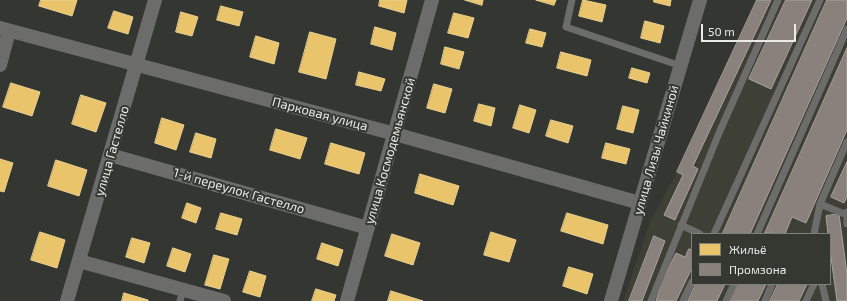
<!DOCTYPE html>
<meta charset="utf-8">
<style>
body{margin:0}
#map{position:relative;width:847px;height:301px;overflow:hidden;background:#343632;font-family:"Exo 2",sans-serif}
canvas{display:block}
.legend{position:absolute;left:691px;top:233px;width:140px;height:52px;box-sizing:border-box;background:#353731;border:1px solid #7d7f7a;margin:0;padding:5px 7px;list-style:none;font-size:12px;color:#eaebe8}
.legend li{display:flex;align-items:center;gap:8px;height:20px}
.legend b{width:20px;border:1px solid #7d7f7a}
.scale{position:absolute;left:701px;top:24px;width:95px;height:18px;box-sizing:border-box;border:2px solid #eaebe8;border-top:0;padding-left:5px;font-size:12px;line-height:14px;white-space:nowrap;color:#eaebe8;-webkit-text-stroke:3px #353731;paint-order:stroke}
</style>
<div id="map">
<canvas width="847" height="301"></canvas>
<ul class="legend">
<li><b style="height:11px;background:#e9c46a"></b>Жильё</li>
<li><b style="height:11px;background:#8a817c"></b>Промзона</li>
</ul>
<div class="scale">50 m</div>
</div>
<script>
const g = document.querySelector('canvas').getContext('2d');
g.lineJoin = 'round';
function fillPath(path, color) {
  g.fillStyle = color;
  g.fill(path, 'evenodd');
}
function trace(path, color, width, dash) {
  g.strokeStyle = color;
  g.lineWidth = width;
  g.lineCap = dash ? 'butt' : 'round';
  g.setLineDash(dash || []);
  g.stroke(path);
}
function drawText(font, color, halo, rows, align = 'center') {
  g.font = font + ' "Exo 2",sans-serif';
  g.lineWidth = 4;
  g.setLineDash([]);
  g.textBaseline = 'middle';
  g.strokeStyle = halo;
  g.fillStyle = color;
  for (const [text, x, y, turn = 0] of rows) {
    g.save();
    g.translate(x, y);
    g.rotate((+turn || 0) * Math.PI / 180);
    g.textAlign = isNaN(turn) ? turn : align;
    if (halo) g.strokeText(text, 0, 0);
    g.fillText(text, 0, 0);
    g.restore();
  }
}
fillPath(new Path2D(`
 M756,0h91v301h-224l28,-81 30,-55zM692,234h138v50h-138z`), '#3e4036');
const homes = new Path2D(`
 M41,0h36l-5,16 -33,-10z
 M380,0h27l-3,13 -25,-7z
 M465,0h18l-1,5z
 M536,0h20l-2,5z
 M583,0l23,5 -4,17 -23,-6z
 M654,0h17l-1,6 -16,-4z
 M221,6l22,6 -4,14 -22,-6z
 M114,11l19,6 -5,17 -20,-6z
 M181,12l17,5 -6,19 -16,-4z
 M454,13l20,5 -6,20 -20,-5z
 M645,21l19,5 -4,17 -19,-5z
 M375,27l21,6 -4,17 -21,-6z
 M530,29l16,4 -4,14 -16,-4z
 M310,32l26,7 -10,40 -27,-7z
 M256,36l23,7 -5,21 -24,-7z
 M445,47l19,5 -5,17 -18,-5z
 M561,52l30,8 -4,16 -30,-8z
 M632,68l18,5 -3,10 -18,-5z
 M359,72l26,7 -4,12 -25,-6z
 M11,83l29,9 -8,24 -29,-9z
 M434,84l18,5 -7,24 -18,-5z
 M81,95l25,8 -10,29 -24,-8z
 M479,104l16,4 -4,18 -17,-5z
 M520,105l16,5 -7,23 -16,-5z
 M623,106l16,4 -6,23 -16,-4z
 M162,118l22,7 -8,25 -21,-7z
 M551,120l22,6 -5,17 -22,-7z
 M276,129l31,9 -7,21 -30,-9z
 M196,133l20,6 -5,19 -21,-6z
 M331,143l34,10 -6,21 -34,-10z
 M606,143l24,6 -4,15 -24,-6z
 M0,159l13,4 -9,29 -4,-1z
 M56,160l31,10 -8,26 -31,-10z
 M420,174l39,12 -6,19 -38,-12z
 M187,203l14,5 -5,15 -14,-5z
 M221,213l21,6 -5,16 -21,-6z
 M567,213l41,12 -5,19 -42,-13z
 M40,232l25,8 -8,28 -26,-8z
 M491,232l25,8 -7,22 -25,-7z
 M392,234l28,9 -7,22 -28,-9z
 M132,238l18,5 -6,20 -18,-6z
 M322,243l21,7 -5,16 -21,-7z
 M173,248l18,6 -6,18 -18,-6z
 M214,255l15,4 -9,30 -15,-4z
 M569,267l24,7 -6,20 -24,-8z
 M250,271l16,5 -6,21 -17,-5z
 M316,289l20,6 -2,6h-22z
 M391,291l32,10h-35z
 M124,293l24,7v1h-26z`);
fillPath(homes, '#e9c46a');
trace(homes, '#e9d090', 1);
const industry = new Path2D(`
 M757,0h14l-78,166 5,3 -23,51 -11,-5 19,-40 -6,-3z
 M786,0h26l-41,89 -22,-10z
 M827,0h20v18l-97,216h-25l-2,-1z
 M847,48v82l-41,93 -14,-6 -7,17 -20,-1z
 M847,162v35l-3,6 -13,-6z
 M839,214l8,60v27h-10l-7,-51v-16h-2l-2,-18z
 M654,236l11,5 -23,60h-13z
 M689,249l3,1v18l-16,33h-20l6,-20 14,-28 9,4z
 M696,284h29l-8,17h-29z
 M738,284h28l-8,17h-28z
 M778,284h29l-8,17h-29z`);
fillPath(industry, '#8a817c');
trace(industry, '#a7a19c', 1);
trace(new Path2D(`
 M572,0l-6,27 115,39
 M820,204l27,11
 M847,212v12
 M681,225l19,9
 M714,234l106,-234
 M757,234l90,-205
 M814,234l6,-30 27,-62
 M822,284l4,17
 M180,301l3,-11
 M651,301l68,-168 59,-133
 M683,301l9,-19
 M726,301l8,-17
 M765,301l7,-17
 M806,301l8,-17`), '#6c6d6b', 7);
trace(new Path2D(`
 M0,28l395,106 245,69
 M0,65l9,-34
 M110,155l258,73
 M79,261l145,40
 M67,301l88,-301
 M347,301l85,-301
 M611,301l89,-301`), '#6c6d6b', 14);
drawText('13px', '#eaebe8', '#353731', [
 ["Парковая улица",320,114,15],
 ["улица Лизы Чайкиной",656,150,-74],
 ["улица Гастелло",112,151,-74],
 ["улица Космодемьянской",390,151,-74],
 ["1-й переулок Гастелло",239,191,16]
]);
</script>
